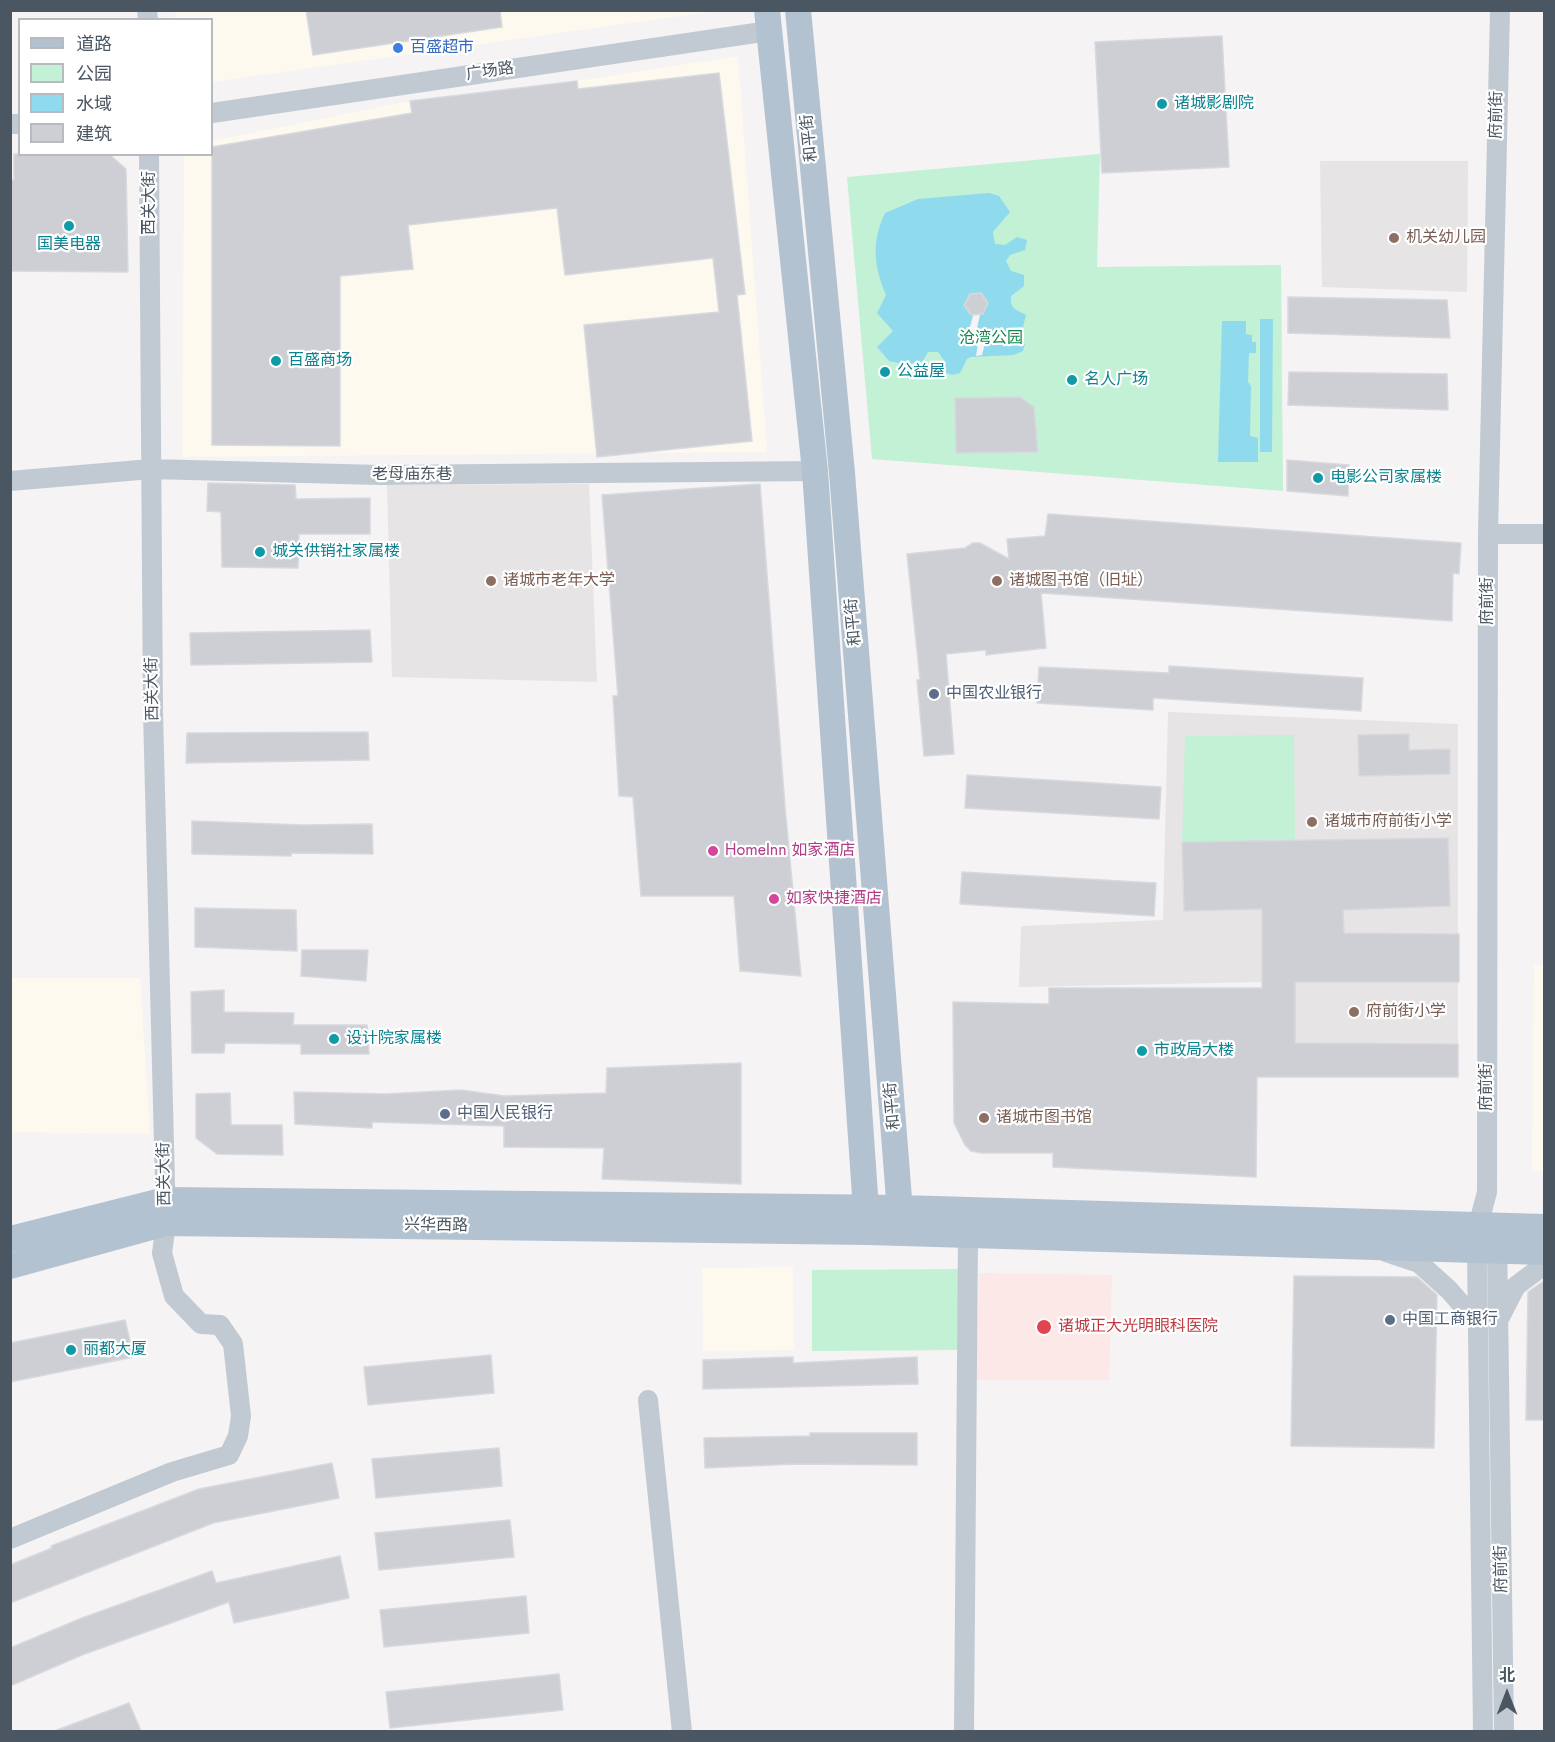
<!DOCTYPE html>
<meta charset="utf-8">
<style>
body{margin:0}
#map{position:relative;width:1555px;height:1742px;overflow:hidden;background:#f5f3f3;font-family:Jost,"Noto Sans SC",sans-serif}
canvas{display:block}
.frame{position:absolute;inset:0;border:12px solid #4a5661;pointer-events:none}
.legend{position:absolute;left:18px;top:18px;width:195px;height:138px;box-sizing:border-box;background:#fff;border:2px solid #b7bbc0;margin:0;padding:8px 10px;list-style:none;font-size:18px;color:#4a5661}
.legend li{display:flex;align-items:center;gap:12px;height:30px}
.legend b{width:30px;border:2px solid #b7bbc0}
.north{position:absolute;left:1477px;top:1664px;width:60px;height:60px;-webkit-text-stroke:4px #fff;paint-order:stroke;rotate:0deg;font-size:16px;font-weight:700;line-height:24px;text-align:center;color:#4a5661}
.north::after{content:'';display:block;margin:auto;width:21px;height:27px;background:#4a5661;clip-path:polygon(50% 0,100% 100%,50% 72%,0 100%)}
</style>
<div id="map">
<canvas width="1555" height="1742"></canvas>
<div class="frame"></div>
<ul class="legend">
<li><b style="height:8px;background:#b3c2d1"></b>道路</li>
<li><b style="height:16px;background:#c3f1d5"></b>公园</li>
<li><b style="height:16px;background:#90daee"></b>水域</li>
<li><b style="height:16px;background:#cdcfd5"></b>建筑</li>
</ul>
<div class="north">北</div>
</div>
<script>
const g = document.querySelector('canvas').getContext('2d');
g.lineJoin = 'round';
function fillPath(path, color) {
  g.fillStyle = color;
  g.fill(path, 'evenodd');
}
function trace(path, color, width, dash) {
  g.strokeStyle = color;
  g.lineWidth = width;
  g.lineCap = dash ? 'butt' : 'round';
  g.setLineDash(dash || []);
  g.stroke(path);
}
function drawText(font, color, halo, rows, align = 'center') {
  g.font = font + ' Jost,"Noto Sans SC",sans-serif';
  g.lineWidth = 4.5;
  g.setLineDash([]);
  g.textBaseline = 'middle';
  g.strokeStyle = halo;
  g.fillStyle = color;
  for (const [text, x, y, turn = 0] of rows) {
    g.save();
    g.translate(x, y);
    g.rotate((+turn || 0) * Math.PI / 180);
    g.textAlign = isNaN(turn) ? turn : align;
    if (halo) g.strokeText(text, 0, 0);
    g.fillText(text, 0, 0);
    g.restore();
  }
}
fillPath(new Path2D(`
 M175,11h541l-504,71v-62l-36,-1z
 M738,56l29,396 -585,5 2,-302 28,-1v-13l198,-40 167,-20z
 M1534,965h10v206h-12z
 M11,978h129l10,156 -139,-2z
 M793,1267l1,83 -91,1 -1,-83z`), '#fdf9ef');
fillPath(new Path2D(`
 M1320,161h148l-1,131 -145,-5z
 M589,484l8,198 -205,-5 -5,-192z
 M1168,712l290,12v353h-196v-95l-243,5 2,-61 142,-6z`), '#e6e4e5');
fillPath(new Path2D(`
 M979,1273l133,2 -3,105h-134z`), '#fce8e6');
fillPath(new Path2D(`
 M1100,154l-3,113 184,-2 2,226 -411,-32 -25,-282z
 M1294,735l1,105 -113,2 3,-106z
 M958,1269v81l-146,1v-81z`), '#c3f1d5');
fillPath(new Path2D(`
 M989,193l10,3 11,16 -17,20 2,12 10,1 12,-8 10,3 -2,10 -15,5 -4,6 5,10 13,4v11l-13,10c-1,14 5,13 15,19l-3,12 -14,1 -1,4 17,12 -2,7 -9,4 -43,2 -4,2 -7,14 -8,2 -11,-4 5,-8 -8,-11h-10l-5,9 -16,4 -18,-4 -12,-14 16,-16 -16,-18 9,-18c-12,-28 -15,-53 -1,-82l33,-14z
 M1260,319h13l-1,133h-12z
 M1222,321h24v13l6,1v7h4v11h-7l-1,29 3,4 -1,50 8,2v24h-40z`), '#90daee');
fillPath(new Path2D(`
 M988,303l-8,12 -3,13 7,11v8l-2,8 -6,1 2,-12 -9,-14 4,-14 -9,-11z`), '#f5f3f3');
const building = new Path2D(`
 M306,10h194l2,17 -189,28z
 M1222,36l7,131 -127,6 -7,-131z
 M719,73l26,221 -8,1 15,146 -155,16 -13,-132 135,-13 -6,-54 -148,17 -8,-67 -149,17 5,44 -73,7v170l-128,-1v-298l200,-34 -2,-12 167,-20 1,8z
 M14,154h95l17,15 2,103 -118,-1v-91h4z
 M981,293l7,10 -5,11 -12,1 -7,-10 6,-11z
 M1288,297l159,3 3,38 -162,-5z
 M1289,372l158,2 1,36 -160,-5z
 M1020,397l14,10 4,45 -82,1 -1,-55z
 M1287,460l62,5 -1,31 -61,-5z
 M208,483l87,2 1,14 74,-1v36h-71l-1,34 -76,-1 -1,-55 -14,-1z
 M760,484l25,323 16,169 -61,-5 -6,-75h-93l-8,-99 -14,-1 -6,-100h5l-16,-201z
 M1048,514l413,29 -2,31 -6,-1 -1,48 -411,-28 5,55 -60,7v-5l-40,4 8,100 -30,2 -7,-76h3l-13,-126 58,-6 8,-5h7l29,16 -2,-20 38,-3z
 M370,630l2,32 -181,3 -1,-32z
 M1169,666l194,12 -2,33 -208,-13v12l-116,-7 2,-36 130,6z
 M368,732l1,28 -183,3 1,-30z
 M1409,734v16l41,-1v25l-91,2 -1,-41z
 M967,775l194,12 -2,32 -194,-11z
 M192,821l111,4 69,-1 1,30 -82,-1v3l-99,-2z
 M1448,838l2,68 -107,4 1,23 115,1v48h-164v61l163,1v33h-201l-1,100 -203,-10v-14h-72l-10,-2 -6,-6 -11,-22 -1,-121 96,2v-16h213v-79l-78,2 -2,-69z
 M962,872l194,11 -2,33 -194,-12z
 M195,908l101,2 1,41 -102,-4z
 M302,950h66l-2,31 -65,-5z
 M224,990v22l70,1 -1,12h74l2,29h-68v-10l-76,-1 -1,10h-32l-1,-61z
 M741,1063v121l-139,-5 2,-31 -100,-1v-21l-132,-4v6l-77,-4 -1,-32 91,2 76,-4 44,6 101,-3 1,-25z
 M230,1093l1,32h51l1,30 -66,-1 -21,-16v-44z
 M1294,1276l123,1 20,18 -3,153 -143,-2z
 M1545,1280v140h-19l2,-128z
 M125,1320l9,37 -124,25v-39z
 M491,1355l3,38 -126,12 -4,-38z
 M793,1357v6l124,-6 1,27 -215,5v-29z
 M810,1433h107v32l-122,-1 -90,4 -1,-30 106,-2z
 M499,1448l3,38 -126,12 -4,-39z
 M332,1463l7,35 -126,25 -203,80v-38l42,-17 -1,-2 148,-57z
 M510,1520l4,37 -135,13 -4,-37z
 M340,1556l9,42 -115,25 -5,-21 -147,53 -72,31v-38l72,-30 130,-47 4,12z
 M526,1596l3,37 -145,14 -4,-37z
 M559,1674l4,36 -173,18 -4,-36z
 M129,1703l12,28h-84v-1z`);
fillPath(building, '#cdcfd5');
trace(building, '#d7d9de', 1.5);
trace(new Path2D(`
 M147,10l1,10
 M212,113l557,-82
 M10,124h10
 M10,481l141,-12 229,6 435,-4
 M1488,534h56
 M1497,1236l7,496
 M1386,1252l33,11 30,27 28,32
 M1500,1317l16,-31 28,-21
 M648,1400l34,332
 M10,1539l162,-67 57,-17 9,-19 3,-20 -8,-72 -13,-19 -19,-1 -27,-28 -12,-43 4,-30 -13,-511 -4,-558
 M964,1732l4,-497
 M1483,1732l-6,-481 1,-25 9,-34 1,-658 12,-524`), '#c1cad2', 20);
trace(new Path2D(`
 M767,10l48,461 52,753
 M798,10l44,463 59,751
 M10,1239l155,-39 736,8 643,19
 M10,1266l156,-43 702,9 676,20`), '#b3c2d1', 26);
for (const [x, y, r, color] of [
 [398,48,6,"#3f7fe0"],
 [1162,104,6,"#0f9aa8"],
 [69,226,6,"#0f9aa8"],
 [1394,238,6,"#8d6e63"],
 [276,361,6,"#0f9aa8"],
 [885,372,6,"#0f9aa8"],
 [1072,380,6,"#0f9aa8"],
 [1318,478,6,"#0f9aa8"],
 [260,552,6,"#0f9aa8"],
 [491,581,6,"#8d6e63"],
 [997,581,6,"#8d6e63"],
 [934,694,6,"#5c6f8a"],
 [1312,822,6,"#8d6e63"],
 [713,851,6,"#d1479c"],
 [774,899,6,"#d1479c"],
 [1354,1012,6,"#8d6e63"],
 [334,1039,6,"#0f9aa8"],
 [1142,1051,6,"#0f9aa8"],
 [445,1114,6,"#5c6f8a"],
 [984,1118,6,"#8d6e63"],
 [1390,1320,6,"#5c6f8a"],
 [1044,1327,8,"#e0444e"],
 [71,1350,6,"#0f9aa8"]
]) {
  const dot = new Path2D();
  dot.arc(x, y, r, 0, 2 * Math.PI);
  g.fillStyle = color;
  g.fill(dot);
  trace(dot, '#fff', 2);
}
drawText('16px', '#366cbe', '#fff', [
 ["百盛超市",410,48]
], 'left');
drawText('16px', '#4a5661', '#fff', [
 ["广场路",490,72,-8],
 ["府前街",1497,115,-89],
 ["和平街",810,138,-96],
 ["西关大街",150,203,-90],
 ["老母庙东巷",412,475],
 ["府前街",1488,601,-90],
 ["和平街",854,622,-95],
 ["西关大街",153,689,-91],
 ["府前街",1487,1087,-90],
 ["和平街",893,1106,-95],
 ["西关大街",165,1174,-91],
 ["兴华西路",436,1226,1],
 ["府前街",1502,1569,-91]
]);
drawText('16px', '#0d838f', '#fff', [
 ["诸城影剧院",1174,104],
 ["国美电器",69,245,"center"],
 ["百盛商场",288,361],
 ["公益屋",897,372],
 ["名人广场",1084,380],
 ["电影公司家属楼",1330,478],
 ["城关供销社家属楼",272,552],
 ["设计院家属楼",346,1039],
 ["市政局大楼",1154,1051],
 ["丽都大厦",83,1350]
], 'left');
drawText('16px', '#785e54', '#fff', [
 ["机关幼儿园",1406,238],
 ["诸城市老年大学",503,581],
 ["诸城图书馆（旧址）",1009,581],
 ["诸城市府前街小学",1324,822],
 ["府前街小学",1366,1012],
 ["诸城市图书馆",996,1118]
], 'left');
drawText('16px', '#17864f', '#fff', [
 ["沧湾公园",991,339]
]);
drawText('16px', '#4e5e75', '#fff', [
 ["中国农业银行",946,694],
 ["中国人民银行",457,1114],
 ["中国工商银行",1402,1320]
], 'left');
drawText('16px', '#b23c85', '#fff', [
 ["HomeInn 如家酒店",725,851],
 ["如家快捷酒店",786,899]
], 'left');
drawText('16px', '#be3a42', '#fff', [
 ["诸城正大光明眼科医院",1058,1327]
], 'left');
</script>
